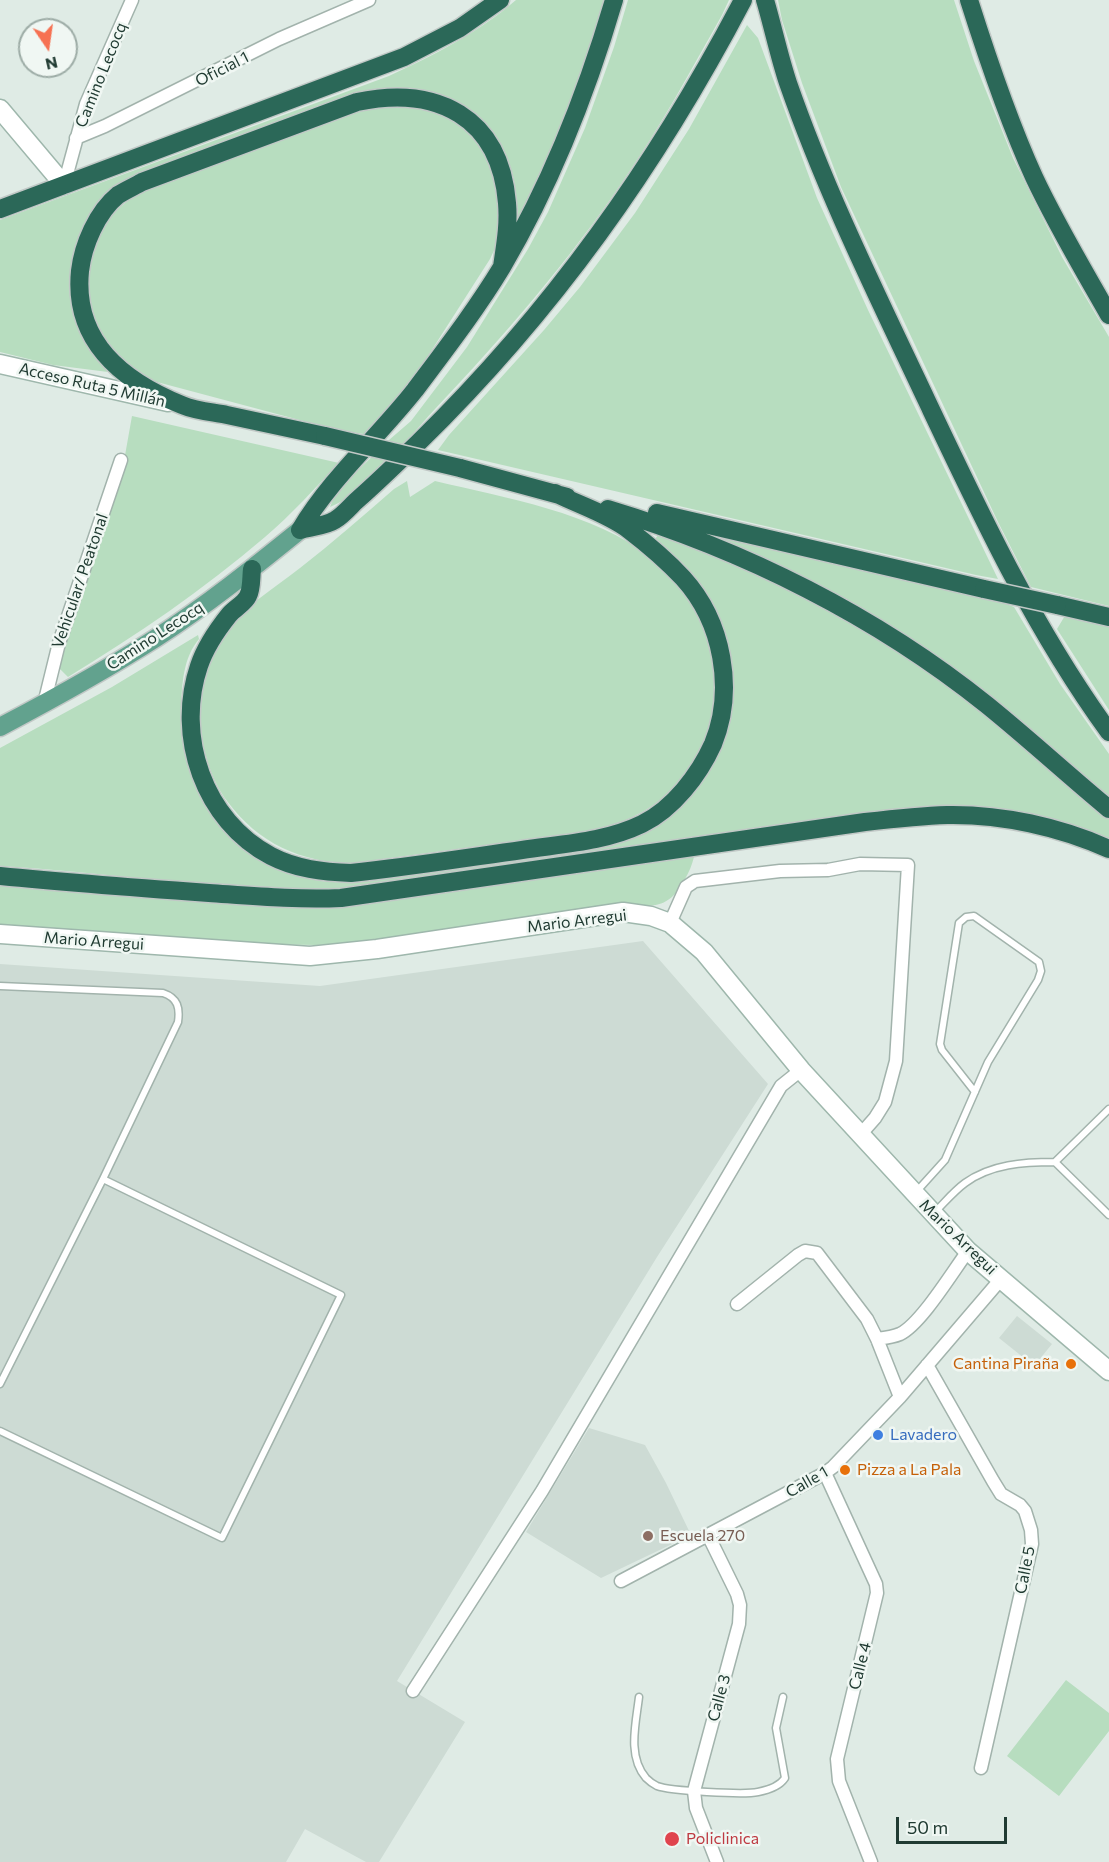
<!DOCTYPE html>
<meta charset="utf-8">
<style>
body{margin:0}
#map{position:relative;width:1109px;height:1862px;overflow:hidden;background:#dfebe5;font-family:Commissioner,sans-serif}
canvas{display:block}
.north{position:absolute;left:18px;top:18px;width:60px;height:60px;box-sizing:border-box;background:#f0f7f3;border:2px solid #9daca6;border-radius:50%;rotate:167deg;font-size:16px;font-weight:700;line-height:24px;text-align:center;color:#203b32}
.north::after{content:'';display:block;margin:auto;width:21px;height:27px;background:#f67152;clip-path:polygon(50% 0,100% 100%,50% 72%,0 100%)}
.scale{position:absolute;left:896px;top:1817px;width:111px;height:27px;box-sizing:border-box;border:3px solid #203b32;border-top:0;padding-left:8px;font-size:18px;line-height:21px;white-space:nowrap;color:#203b32;-webkit-text-stroke:4px #f0f7f3;paint-order:stroke}
</style>
<div id="map">
<canvas width="1109" height="1862"></canvas>
<div class="north">N</div>
<div class="scale">50 m</div>
</div>
<script>
const g = document.querySelector('canvas').getContext('2d');
g.lineJoin = 'round';
function fillPath(path, color) {
  g.fillStyle = color;
  g.fill(path, 'evenodd');
}
function trace(path, color, width, dash) {
  g.strokeStyle = color;
  g.lineWidth = width;
  g.lineCap = dash ? 'butt' : 'round';
  g.setLineDash(dash || []);
  g.stroke(path);
}
function drawText(font, color, halo, rows, align = 'center') {
  g.font = font + ' Commissioner,sans-serif';
  g.lineWidth = 5;
  g.setLineDash([]);
  g.textBaseline = 'middle';
  g.strokeStyle = halo;
  g.fillStyle = color;
  for (const [text, x, y, turn = 0] of rows) {
    g.save();
    g.translate(x, y);
    g.rotate((+turn || 0) * Math.PI / 180);
    g.textAlign = isNaN(turn) ? turn : align;
    if (halo) g.strokeText(text, 0, 0);
    g.fillText(text, 0, 0);
    g.restore();
  }
}
fillPath(new Path2D(`
 M643,941l125,143 -111,173 -260,424 68,41 -86,140h-13l-61,-33 -19,33h-286v-898l320,22z
 M1017,1316l35,28 -18,22 -35,-28z
 M589,1428l56,17 21,38 25,52 -90,43 -75,-46z`), '#cddbd4');
fillPath(new Path2D(`
 M516,0h90c-23,74 -51,147 -85,217l-3,-1c-2,-17 -2,-34 -8,-50 -22,-60 -82,-88 -142,-73l-172,61 -110,71 -11,21 -4,18 -2,22 2,20 13,35 24,31 -55,-7 -53,-13v-132l389,-144c45,-21 89,-43 127,-76z
 M628,0h101l-7,15c-31,55 -61,111 -97,163 -56,83 -121,158 -190,231 -32,34 -61,79 -105,98l6,-15 53,-52 22,-19 56,-74 61,-98 20,-37 37,-84 29,-81z
 M778,0h176l20,61 39,97 49,99 47,80v269l-78,-19 -33,-65 -157,-335 -39,-104 -20,-63z
 M747,25l11,13 59,160 51,112 130,269 -22,-4 -538,-125 11,-15 95,-105 36,-43 55,-74 54,-84z
 M384,103l56,7 38,28 25,55 -6,51 -7,15 -80,125 -40,51 -33,-5 -195,-52 -34,-30 -18,-35 -3,-38 9,-34 15,-26 20,-17 11,-7 231,-86z
 M132,416l207,47c-24,25 -48,52 -74,74 -62,53 -128,98 -197,140l-12,-12 68,-204z
 M407,481l3,16 25,-16c71,17 158,31 217,77 66,52 86,156 29,223 -20,24 -47,36 -75,48l-253,34c-52,0 -95,-20 -126,-62 -32,-44 -39,-124 -4,-168 22,-27 50,-44 77,-65 32,-25 63,-52 94,-79z
 M666,521l328,78 20,8 46,77 49,70v47l-136,-116z
 M658,535c111,36 219,95 311,167 48,37 94,77 140,116v25l-106,-30 -674,77c-110,1 -220,-18 -329,-24v-118l112,-61 86,-52 1,4c-16,19 -17,45 -18,69 -2,47 16,96 50,128 7,7 18,13 26,18 24,16 47,27 77,28 11,1 24,-2 36,-3l230,-34 85,-44 47,-128 -5,-29 -8,-25 -66,-77z
 M1066,614l43,10v86l-52,-81z
 M692,855l2,2c-2,8 -5,15 -9,22 -18,34 -35,26 -69,26l-272,39 -29,1 -58,-1 -257,-20v-40l259,21z
 M1066,1680l43,33v18l-50,65 -52,-40z`), '#b7ddbf');
const lane = new Path2D(`
 M0,986l163,7c15,5 17,15 15,29l-75,157 -103,205
 M1055,1162l54,-53
 M917,1191l28,-31 43,-98 50,-82 3,-9 -2,-9 -65,-46 -8,1 -7,6 -19,121 2,6 33,42
 M935,1212c10,-10 19,-21 30,-29 26,-19 59,-21 90,-21l54,53
 M0,1431l222,107 119,-243 -238,-116
 M639,1697c-3,26 -12,59 7,81 2,2 7,6 11,8 13,5 87,9 101,6 10,-2 21,-5 27,-14l-9,-50 7,-31`);
const street = new Path2D(`
 M76,138l29,-12 174,-87 90,-39
 M64,185l22,-81 46,-104
 M44,704l15,-61 62,-183
 M670,923l16,-36 9,-6 85,-10 48,-1 32,-6 48,1 -12,196 -11,41 -10,16 -15,17
 M737,1304l61,-49 7,-4 12,2 50,66 10,20 23,58
 M877,1339c8,-1 16,-2 23,-5 21,-10 53,-63 68,-83
 M927,1365l66,116 8,13 19,11 5,6 6,19 1,14 -51,224
 M825,1473l51,111 1,9 -40,166 2,22 32,81
 M708,1535l29,59 3,11 -1,19 -45,167 2,17 21,54
 M621,1581l204,-108 8,-6 67,-70 101,-118
 M413,1691l129,-200 239,-405 20,-16`);
const secondary = new Path2D(`
 M0,109l64,76
 M0,364l168,38
 M0,934l310,22 67,-7 246,-37 28,4 19,7 34,29 97,118 167,181 141,120`);
const primary = new Path2D(`
 M0,727c53,-28 106,-57 156,-89 51,-33 97,-70 144,-108`);
const highway = new Path2D(`
 M765,0c8,27 14,56 23,83 38,109 89,212 138,316 54,114 108,230 183,333
 M969,0c19,60 39,120 65,177 22,47 49,92 75,138
 M0,209l404,-152 56,-29 40,-28
 M325,436c-33,-7 -66,-14 -98,-21 -15,-3 -31,-4 -45,-10 -59,-24 -109,-63 -102,-134 3,-26 17,-59 38,-76 8,-5 17,-9 24,-13l215,-80c80,-17 143,15 150,101 2,22 -2,43 -5,64
 M460,468l107,29
 M608,509c136,41 268,107 379,196 42,34 81,70 122,104
 M657,513l327,76
 M300,530c10,-3 26,-4 35,-10 7,-4 14,-12 20,-18 22,-19 42,-39 63,-59 134,-131 238,-277 325,-443
 M300,530c31,-52 78,-93 115,-140 30,-40 61,-80 87,-123 49,-83 85,-175 112,-267
 M252,569c-1,7 0,20 -4,27 -3,7 -14,13 -19,19 -12,15 -24,33 -30,51 -24,70 5,155 72,190 25,13 52,16 80,17 57,-6 114,-15 171,-23 39,-6 83,-8 120,-26 31,-15 57,-49 71,-80 22,-54 10,-122 -30,-166 -15,-16 -37,-35 -54,-48 -21,-16 -50,-25 -74,-37
 M1057,605l52,12
 M0,876c70,7 139,12 209,17 44,3 88,7 132,5l524,-76c27,-3 55,-6 82,-7 55,-1 113,12 162,34`);
trace(lane, '#a2b3ac', 9);
trace(street, '#a2b3ac', 15);
trace(secondary, '#9eb7ac', 21);
trace(primary, '#c1c8c6', 21);
trace(highway, '#c1c8c6', 21);
trace(lane, '#fff', 6);
trace(street, '#fff', 12);
trace(secondary, '#fff', 18);
trace(primary, '#62a28e', 18);
trace(highway, '#2b6858', 18);
const highwayBridge = new Path2D(`
 M325,436l135,32
 M984,589l73,16`);
trace(highwayBridge, '#c1c8c6', 21, []);
trace(highwayBridge, '#2b6858', 18);
for (const [x, y, r, color] of [
 [1071,1364,6,"#e8710a"],
 [878,1435,6,"#3f7fe0"],
 [845,1470,6,"#e8710a"],
 [648,1536,6,"#8d6e63"],
 [672,1839,8,"#e0444e"]
]) {
  const dot = new Path2D();
  dot.arc(x, y, r, 0, 2 * Math.PI);
  g.fillStyle = color;
  g.fill(dot);
  trace(dot, '#f0f7f3', 2);
}
drawText('16px', '#203b32', '#f0f7f3', [
 ["Oficial 1",222,69,-27],
 ["Camino Lecocq",101,75,-68],
 ["Acceso Ruta 5 Millán",92,385,13],
 ["Vehicular/ Peatonal",80,581,-71],
 ["Camino Lecocq",155,636,-33],
 ["Mario Arregui",577,921,-7],
 ["Mario Arregui",94,941,4],
 ["Mario Arregui",958,1237,44],
 ["Calle 1",807,1482,-30],
 ["Calle 5",1025,1570,-79],
 ["Calle 4",860,1666,-76],
 ["Calle 3",719,1698,-75]
]);
drawText('16px', '#c56008', '#f0f7f3', [
 ["Cantina Piraña",1059,1364],
 ["Pizza a La Pala",857,1470,"left"]
], 'right');
drawText('16px', '#366cbe', '#f0f7f3', [
 ["Lavadero",890,1435]
], 'left');
drawText('16px', '#785e54', '#f0f7f3', [
 ["Escuela 270",660,1536]
], 'left');
drawText('16px', '#be3a42', '#f0f7f3', [
 ["Policlinica",686,1839]
], 'left');
</script>
